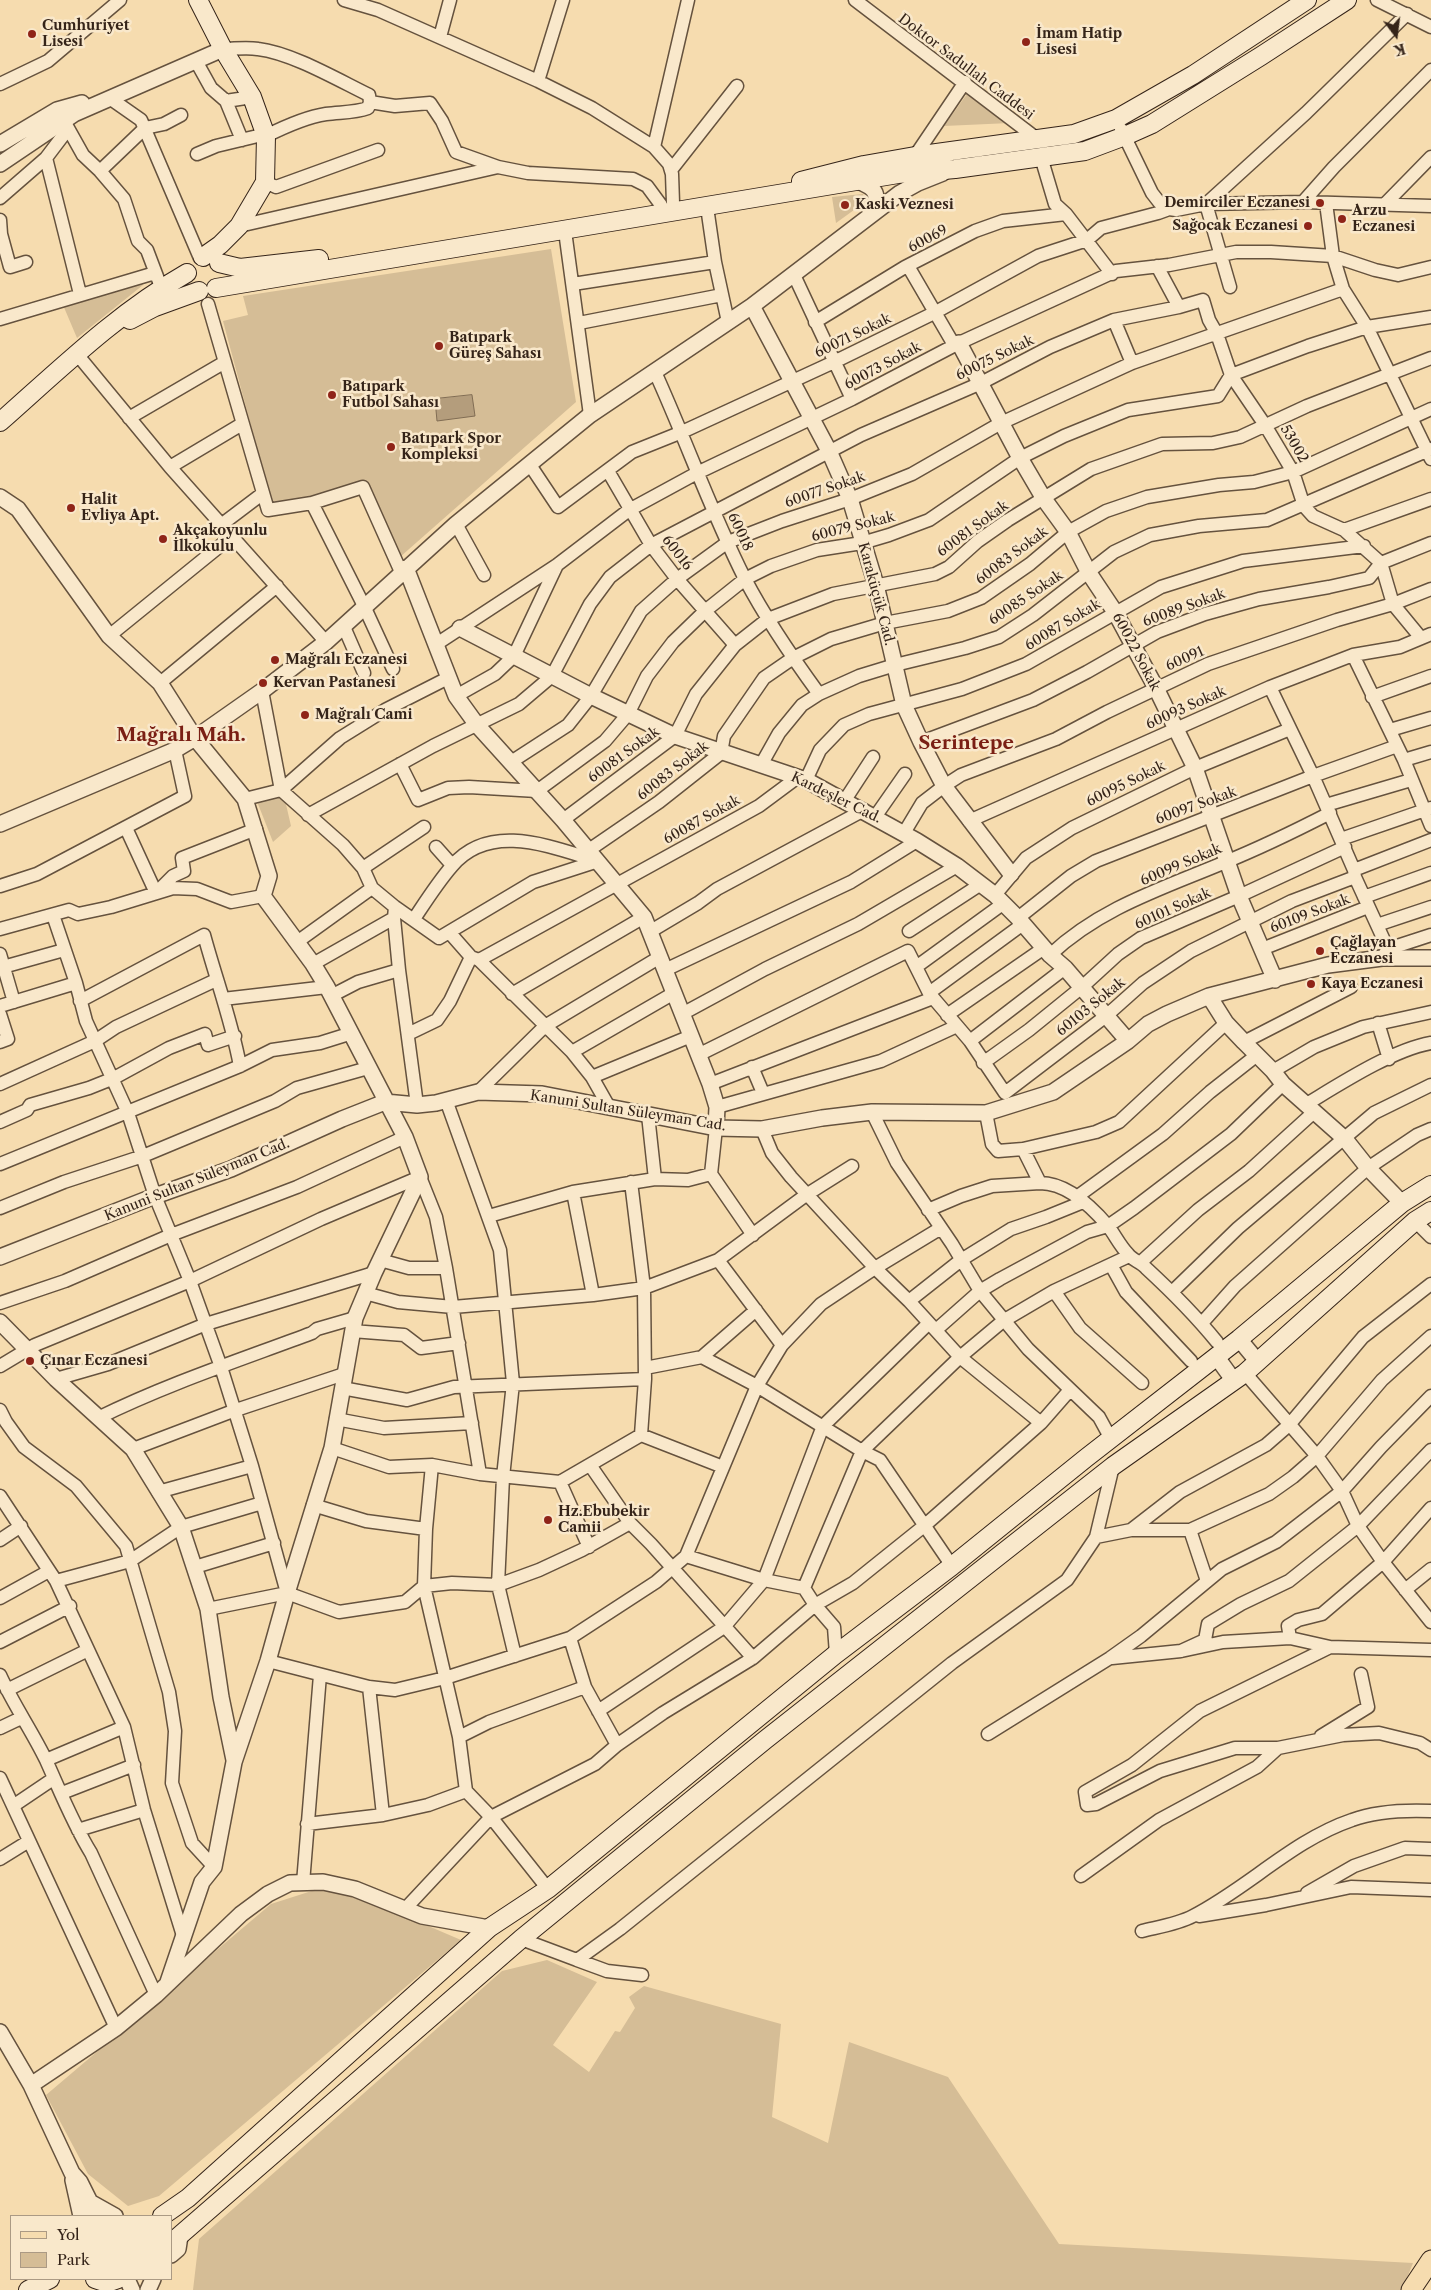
<!DOCTYPE html>
<meta charset="utf-8">
<style>
body{margin:0}
#map{position:relative;width:1431px;height:2290px;overflow:hidden;background:#f6dcaf;font-family:"Libre Caslon Text",serif}
canvas{display:block}
.legend{position:absolute;left:10px;top:2215px;width:162px;height:65px;box-sizing:border-box;background:#f9e8cb;border:1px solid #ab9a84;margin:0;padding:6px 9px;list-style:none;font-size:15px;color:#352419}
.legend li{display:flex;align-items:center;gap:10px;height:25px}
.legend b{width:25px;border:1px solid #ab9a84}
.north{position:absolute;left:1371px;top:10px;width:50px;height:50px;-webkit-text-stroke:4px #f9e8cb;paint-order:stroke;rotate:165deg;font-size:14px;font-weight:700;line-height:20px;text-align:center;color:#352419}
.north::after{content:'';display:block;margin:auto;width:18px;height:22px;background:#352419;clip-path:polygon(50% 0,100% 100%,50% 72%,0 100%)}
</style>
<div id="map">
<canvas width="1431" height="2290"></canvas>
<ul class="legend">
<li><b style="height:6px;background:#f6dcaf"></b>Yol</li>
<li><b style="height:14px;background:#d5bd96"></b>Park</li>
</ul>
<div class="north">K</div>
</div>
<script>
const g = document.querySelector('canvas').getContext('2d');
g.lineJoin = 'round';
function fillPath(path, color) {
  g.fillStyle = color;
  g.fill(path, 'evenodd');
}
function trace(path, color, width, dash) {
  g.strokeStyle = color;
  g.lineWidth = width;
  g.lineCap = dash ? 'butt' : 'round';
  g.setLineDash(dash || []);
  g.stroke(path);
}
function drawText(font, color, halo, rows, align = 'center') {
  g.font = font + ' "Libre Caslon Text",serif';
  g.lineWidth = 5;
  g.setLineDash([]);
  g.textBaseline = 'middle';
  g.strokeStyle = halo;
  g.fillStyle = color;
  for (const [text, x, y, turn = 0] of rows) {
    g.save();
    g.translate(x, y);
    g.rotate((+turn || 0) * Math.PI / 180);
    g.textAlign = isNaN(turn) ? turn : align;
    if (halo) g.strokeText(text, 0, 0);
    g.fillText(text, 0, 0);
    g.restore();
  }
}
fillPath(new Path2D(`
 M967,94l43,29 -66,3z
 M863,194l2,8 -29,21 -4,-26z
 M551,249l25,153 -176,155 -28,-65 -98,20 -51,-191 25,-6 -5,-19z
 M141,281l2,4 -66,53 -14,-33z
 M273,797l12,3 6,26 -18,16 -15,-38 1,-4z
 M321,1888l63,19 77,33 -302,256 -31,10 -40,-32 -42,-79 225,-191z
 M547,1960l50,22 -44,63 36,27 26,-41 5,1 15,-24 -6,-11 15,-11 137,38 -9,93 56,26 21,-101 99,35 111,167 354,19 -11,27h-1209l6,-51 303,-268z`), '#d5bd96');
const water = new Path2D(`
 M472,395l3,21 -38,5 -2,-22z`);
fillPath(water, '#b49d7c');
trace(water, '#816d54', 1);
const minor = new Path2D(`
 M344,0l34,10 160,71 54,27 62,39 15,17 3,10 1,29
 M855,0l181,138
 M1377,0l54,27
 M440,37l10,-37
 M223,49c11,0 24,-2 35,0 34,4 80,31 111,46l1,7 25,4 35,-3 12,18 14,31 42,15 30,6 105,6 14,7 14,19
 M196,61l15,27 15,13 26,-4
 M538,81l25,-81
 M0,84l48,-23 72,-61
 M111,99l30,21 59,138
 M226,101l16,39
 M64,121l19,34 17,16 24,28 14,42 9,9 14,37
 M1121,129l31,64 7,9 10,7 7,1 30,-6 97,-2 128,4
 M266,136c18,-9 40,-19 60,-22 15,-2 28,-1 42,-6l2,-6
 M654,147l34,-147
 M197,154l19,-8 50,-12
 M915,156l50,-74
 M1041,157l14,47 11,10 46,60
 M46,158l34,136
 M671,170l66,-84
 M100,171l45,-43 19,-4 17,-9
 M265,182l11,5 102,-37
 M0,198l46,-40 22,-29
 M1303,202l31,-35 97,-97
 M1326,203l7,53 10,33 24,38 64,132
 M1206,204l100,-91 101,-99
 M1206,204l24,83
 M1385,204l46,-47
 M707,207l8,55 13,60
 M0,220l1,14 9,33 16,-5
 M239,226l259,-59
 M565,231l25,184
 M908,266l46,79
 M1157,266l22,41 24,-7 6,20 8,14 14,41 34,50 28,47 11,34 9,10 31,14 37,33 12,41 28,34
 M794,275l58,124
 M573,284l142,-22
 M208,304l60,206 44,-7 51,-16 38,85
 M0,319l155,-46
 M1114,320l18,43
 M815,322l90,-55 70,-36 28,-10 63,-7
 M579,323l143,-28
 M76,353l94,114 156,175
 M655,372c31,68 56,140 90,207 21,40 47,78 74,115
 M129,418l96,-56
 M530,465l28,42 74,-55 50,-20 152,-70 100,-49 104,-57 49,-16 14,-12 57,-15 11,-4
 M170,467l72,-43
 M608,471l43,74 26,34 58,66
 M312,503l52,103 29,63
 M456,524l28,51
 M221,525l41,-31
 M1344,530l87,-31
 M344,627l20,46
 M109,636l122,-99
 M435,645l122,-80 72,-55 68,-37 155,-74 107,-56 157,-72 53,-6 67,-13h35l62,4 42,14 23,5 33,-8
 M1353,655l51,105 27,66
 M160,683l117,-97
 M1270,687l43,89 41,94 1,7 33,72 -6,9
 M262,691l19,99 62,55 20,23 9,20 23,19 44,31 94,-56 65,-21
 M456,696l39,-22 19,-18 43,-91
 M1372,697l59,-21
 M1390,730l41,-12
 M921,742l112,-42 54,-28 70,-40 48,-18 54,-15 70,-12 40,-9 12,-15 50,-20
 M1404,760l27,-8
 M511,762l57,-37 23,-29 50,-85 36,-32 51,-37 54,-21 68,-22 62,-25 89,-51 131,-60 211,-74
 M400,764l18,36 30,-12 21,-1 68,4 68,-50 23,-27 19,-38 26,-34 32,-31 40,-32 26,-13 46,-16 45,-7 27,-8 40,-15 91,-62 44,-22 64,-26 90,-14 13,-21 77,-29 59,-19 64,-10
 M761,765l18,-32 23,-28 17,-11 40,-18 36,-11 70,-17 34,-11 34,-22 81,-63 36,-17 49,-9 68,-6 164,-71
 M806,780l14,-30 24,-25 25,-11 93,-25 64,-25 135,-77 82,-26 121,-15
 M245,799l36,-9 59,-52 45,-28 63,-32
 M845,800l28,-43
 M1326,805l85,-25
 M308,815l125,-69 86,-42 33,-28 38,-72 20,-27 41,-32 210,-110 120,-52 69,-36 64,-27 65,-13
 M875,817l30,-43
 M563,820l112,-84 21,-42 39,-49 33,-26 65,-25 102,-20 14,-7 29,-26 30,-21 83,-51 71,-25 51,-1 27,-6 67,-31 124,-48
 M969,821l301,-134 83,-32 47,-8 31,-13
 M126,828l30,65 17,-17 11,-5 -2,-13 74,-29
 M904,833l18,-30 22,-17 17,-11 95,-36 51,-27 101,-48 129,-44 56,-16 38,-15
 M1341,839l90,-31
 M436,847l16,18
 M589,850l70,-48 62,-49 3,-17 40,-58 29,-20 38,-19 54,-16 63,-12 33,-13 49,-34 38,-32 38,-21 41,-14 72,-12 35,-3 39,-10 138,-63
 M363,868l61,-41
 M1354,870l77,-30
 M0,886l37,-12 148,-78 -10,-46
 M995,895l31,-37 46,-30 123,-60 95,-39
 M1364,897l67,-24
 M395,907l-1,11 5,52 18,135
 M53,915l23,68 10,38 42,92 27,83 35,85 31,86 31,99 35,127
 M1018,918l53,-42 25,-15 217,-85 84,-30
 M414,919c12,-18 24,-37 38,-53 38,-45 99,-19 146,-5
 M1377,925l54,-18
 M0,929l69,-19 9,4 33,-7 62,-19 24,1 34,13 32,-6
 M651,931l47,-28 19,-14 147,-79
 M909,931l72,-47
 M449,932l22,25 8,3 93,92 20,25 17,30
 M297,942l75,-54
 M1262,949l106,-42
 M1388,949l43,-14
 M0,954l14,48
 M1050,955c50,-47 111,-66 173,-92 37,-15 72,-32 107,-50
 M479,960l280,-154 39,-29
 M313,964l81,-46
 M3,967l61,-17
 M916,967l88,-64
 M665,970l186,-88 66,-41
 M929,993l94,-69
 M512,994l132,-77
 M331,996l27,-14 41,-12
 M223,999l104,-12
 M80,1001l124,-66c12,44 28,87 36,131
 M0,1006l76,-23
 M0,1014l8,25 -8,3
 M682,1014l83,-45 93,-45 99,-58
 M947,1015l97,-67
 M1378,1023l11,36
 M408,1034l29,-14 13,-19 21,-44
 M970,1041l95,-73
 M1244,1042l107,-55
 M572,1052l102,-59
 M700,1054l208,-103 21,42 41,48 35,52 101,-77 37,-33 48,-32 101,-50 63,-24
 M983,1063l46,-33 53,-43 36,-33 23,-16 98,-42 106,-49
 M752,1067l11,26
 M1273,1071l41,-24 49,-20 68,-15
 M592,1077l99,-41
 M0,1084l95,-43 21,-14 100,-47
 M710,1084l223,-86
 M478,1092l67,-66 115,-69
 M446,1100l54,150 13,133 -10,94 -5,108 17,71
 M1305,1105c35,-21 87,-55 126,-62
 M717,1107l164,-46 76,-35
 M872,1112l25,51 55,81 28,47 48,58 71,68 12,22
 M986,1113l6,31 6,7 25,-2 17,34c27,0 51,23 68,43 7,9 12,20 20,28 4,6 13,8 18,14 25,23 49,47 71,74
 M648,1115l7,64
 M0,1122l27,-12 3,-5 59,-17 25,-10 55,-30 36,-14 3,11 27,-9
 M716,1128l-5,46 42,61
 M762,1129l10,24 19,24 84,91 34,33 51,56 81,66
 M1023,1149l73,-17 23,-10 107,-99
 M0,1164l240,-98 32,-16 48,-7 32,-10
 M631,1182l13,106 1,91 -4,56
 M573,1192l20,103
 M1078,1196l85,-62 47,-42 47,-37
 M0,1208l64,-26 79,-26 132,-55 22,-13 71,-20
 M928,1210l33,-14 31,-10 48,-3
 M489,1216l84,-24 82,-13 33,1 23,-6
 M1415,1221l16,16
 M380,1260l29,8h37
 M718,1260l64,85
 M1141,1262l57,-52 51,-39 65,-59
 M1111,1265l15,27 65,69
 M1054,1291l26,37 62,55
 M1172,1292l66,-64 136,-115 57,-28
 M365,1293l33,9 55,5 140,-12 51,-7 74,-28 88,-65 46,-29
 M909,1301l52,-41 50,-31 35,-12 37,-15
 M0,1303l65,-22 106,-46 126,-48 108,-50
 M1202,1323l33,-37 133,-118 49,-33 14,-6
 M936,1330l44,-39 20,-12 87,-47 21,-6 26,-18 97,-74 52,-50
 M352,1331l52,4 17,13 38,-5
 M702,1357l55,29 105,65 18,9 72,106
 M0,1366l35,-21 155,-64 131,-62 99,-42 16,40 10,51 34,206
 M645,1368l57,-11 54,-47
 M1245,1373l72,83 25,35 16,35 25,36 48,60
 M56,1379l52,-15 98,-40 168,-51
 M342,1388l65,12 47,-13 191,-8
 M0,1410l6,12 18,25 52,39 50,60 43,146 6,39 -3,52 20,60 22,24
 M98,1418c69,-34 142,-58 214,-85l5,-4 38,-11
 M336,1419l48,9 88,-5
 M641,1435l82,32
 M332,1448l57,19 43,-2 48,9 80,8 81,-47
 M133,1449l100,-38 111,-37
 M432,1465l-6,64 -2,57 35,151 7,54 25,26 57,72
 M590,1465l40,58 21,21 102,114
 M560,1482l29,65
 M158,1492l94,-26
 M0,1496l56,85 68,146 20,83 40,129
 M313,1505l53,16 60,8
 M1131,1530l49,-38 86,-47 23,-20 74,-88 68,-53
 M1190,1530l79,-36 24,-17 24,-21 65,-76 49,-44
 M1096,1537l35,-7h59l17,51
 M0,1540l21,-14
 M686,1556l78,24 40,8
 M195,1567l79,-24
 M56,1581l74,-20 51,-34 81,-24
 M1405,1590l26,-21
 M0,1598l49,-27
 M208,1609l79,-16 52,19 66,-10 19,-16 28,-3 46,2 41,-15 43,-20 48,-27
 M570,1638l15,49 32,58
 M1290,1638l-2,-12 10,-6 24,-6 61,-52 48,-54
 M0,1642l70,-36
 M1330,1647l-130,64 -68,54 -47,27 2,13 9,-1 64,-33 75,-23h43l65,-13 36,-2 41,10 11,7
 M1181,1651l24,-11 3,-16 33,-20 48,-23 69,-55 73,-76
 M836,1654l-2,-27 -19,-22 -11,-17 58,-137 98,-94 43,-36 51,-30 75,-35
 M1112,1658l69,-7 42,-9 67,-4 40,9 101,3
 M268,1661l101,26 26,3 50,-12 125,-40 86,-56 30,-26 71,-170 25,-41 39,-41 54,-36 66,-40
 M0,1675c13,29 32,56 46,85 14,31 27,64 45,93l65,142
 M369,1687l14,128
 M7,1690l81,-40
 M598,1711l126,-84 40,-47 59,-154 106,-103
 M0,1728l21,-10
 M988,1734l122,-76 31,-22 81,-67 54,-27 66,-51 39,-44 50,-51
 M1321,1736l47,-29 -7,-33
 M459,1737l30,-15 96,-35
 M46,1760l78,-33
 M0,1778l116,250
 M62,1793l72,-28
 M13,1806l40,-27
 M307,1824l76,-9 45,-10 38,-14
 M78,1830l66,-20
 M0,1859l29,-18
 M1081,1876l78,-56 98,-53 21,-19
 M303,1883l17,-208
 M1307,1893l47,-27 51,-18 26,1
 M405,1909l86,-92 104,-53 22,-19 46,-32 90,-55 62,-53 38,-22 71,-57 117,-103 28,-32
 M1199,1916l67,-11 85,-18 80,3
 M1142,1931c16,-4 36,-7 51,-15 55,-28 100,-76 159,-96 24,-9 54,-10 79,-9
 M521,1939l56,21 43,-31 332,-266 115,-83 29,-43 17,-71
 M577,1960l30,11 35,4`);
const tertiary = new Path2D(`
 M0,144l57,-34 25,-7
 M0,164l74,-50 149,-65
 M858,181c22,9 21,15 11,35
 M752,306l77,145 21,48 26,86 28,120 17,37 23,44 67,88
 M959,343l61,115 24,41 24,33 21,41 26,39 41,76 39,80 44,128 36,84
 M0,497l18,12 91,127 51,47 35,55 50,61 24,77 -6,20 50,68 14,23 78,150 15,40 -46,96 -19,45 -23,130 -45,145 -19,68 -34,101 -20,105 -12,15 -34,100
 M406,568l50,128 21,29 86,95 81,97 66,167 7,23 -1,21
 M460,628l131,68 84,40 131,44 111,61 40,25 38,29 23,23 32,37 15,13 63,73
 M0,824l175,-74 20,-12 67,-47 64,-49 130,-118 134,-109 162,-109 148,-113 18,-10 25,-10
 M1209,996l17,27 18,19 29,29 10,13 62,55 23,29 34,35
 M0,1257l155,-61 76,-27 111,-50 43,-17 32,3 19,-2 42,-11 64,2 174,34 46,1 60,-11 50,-6 114,1 67,-21 75,-51 20,-17 19,-10 42,-18 119,-31 54,-7h49
 M0,1322l56,57 77,70 48,78 27,82 13,88 13,63
 M1239,1339l19,23
 M1216,1356l18,25
 M0,2032l31,53 41,88 8,9 17,34
 M31,2085l85,-57 40,-33 85,-81 27,-20 22,-11 33,-1 32,7 67,27 67,12
 M73,2180l8,36
 M90,2202l25,14
 M171,2255l7,-6 2,-13
 M127,2279l5,11
 M148,2290l5,-11`);
const secondary = new Path2D(`
 M198,0l25,49 29,48 14,39 -1,46 -26,44 -19,19 -17,12
 M801,181l63,-16 51,-9 159,-22 42,-15 77,-44 114,-75
 M219,263l21,5 79,-9
 M216,288l682,-114 57,-5 130,-18 40,-15 27,-12 109,-68 86,-56
 M130,320l25,-13 44,-16
 M0,422c60,-53 117,-109 187,-149
 M162,2216l26,-18 301,-270 59,-39 288,-235 116,-88 134,-108 153,-119 163,-136 29,-18
 M171,2243l350,-304 244,-199 348,-274 132,-93 170,-152 16,-10
 M95,2279l12,4 11,-4
 M28,2290l22,-11`);
const primary = new Path2D(`
 M1411,2290l20,-30`);
trace(minor, '#65523e', 15);
trace(tertiary, '#65523e', 18);
trace(secondary, '#352419', 20);
trace(primary, '#352419', 21);
trace(minor, '#f9e8cb', 12);
trace(tertiary, '#f9e8cb', 15);
trace(secondary, '#f9e8cb', 18);
trace(primary, '#f6dcaf', 19);
for (const [x, y, r, color] of [
 [32,34,5,"#8f2418"],
 [1026,42,5,"#8f2418"],
 [1320,203,5,"#8f2418"],
 [845,205,5,"#8f2418"],
 [1342,219,5,"#8f2418"],
 [1308,226,5,"#8f2418"],
 [439,346,5,"#8f2418"],
 [332,395,5,"#8f2418"],
 [391,447,5,"#8f2418"],
 [71,508,5,"#8f2418"],
 [163,539,5,"#8f2418"],
 [275,660,5,"#8f2418"],
 [263,683,5,"#8f2418"],
 [305,715,5,"#8f2418"],
 [1320,951,5,"#8f2418"],
 [1311,984,5,"#8f2418"],
 [30,1361,5,"#8f2418"],
 [548,1520,5,"#8f2418"]
]) {
  const dot = new Path2D();
  dot.arc(x, y, r, 0, 2 * Math.PI);
  g.fillStyle = color;
  g.fill(dot);
  trace(dot, '#f9e8cb', 2);
}
drawText('bold 14px', '#352419', '#f9e8cb', [
 ["Cumhuriyet",42,26],
 ["Lisesi",42,42],
 ["İmam Hatip",1036,34],
 ["Lisesi",1036,50],
 ["Demirciler Eczanesi",1310,203,"right"],
 ["Kaski Veznesi",855,205],
 ["Arzu",1352,211],
 ["Eczanesi",1352,227],
 ["Sağocak Eczanesi",1298,226,"right"],
 ["Batıpark",449,338],
 ["Güreş Sahası",449,354],
 ["Batıpark",342,387],
 ["Futbol Sahası",342,403],
 ["Batıpark Spor",401,439],
 ["Kompleksi",401,455],
 ["Halit",81,500],
 ["Evliya Apt.",81,516],
 ["Akçakoyunlu",173,531],
 ["İlkokulu",173,547],
 ["Mağralı Eczanesi",285,660],
 ["Kervan Pastanesi",273,683],
 ["Mağralı Cami",315,715],
 ["Çağlayan",1330,943],
 ["Eczanesi",1330,959],
 ["Kaya Eczanesi",1321,984],
 ["Çınar Eczanesi",40,1361],
 ["Hz.Ebubekir",558,1512],
 ["Camii",558,1528]
], 'left');
drawText('14px', '#352419', '#f9e8cb', [
 ["Doktor Sadullah Caddesi",966,67,37],
 ["60069",928,239,-28],
 ["60071 Sokak",853,336,-26],
 ["60075 Sokak",995,358,-26],
 ["60073 Sokak",883,366,-28],
 ["53002",1294,444,60],
 ["60077 Sokak",825,490,-19],
 ["60079 Sokak",853,527,-14],
 ["60081 Sokak",973,529,-36],
 ["60018",740,532,65],
 ["60016",677,553,52],
 ["60083 Sokak",1012,556,-37],
 ["Karaküçük Cad.",876,594,75],
 ["60085 Sokak",1026,598,-34],
 ["60089 Sokak",1184,608,-20],
 ["60087 Sokak",1063,625,-31],
 ["60022 Sokak",1136,652,62],
 ["60091",1185,659,-24],
 ["60093 Sokak",1186,708,-24],
 ["60081 Sokak",624,755,-36],
 ["60083 Sokak",673,771,-38],
 ["60095 Sokak",1126,784,-26],
 ["Kardeşler Cad.",836,798,26],
 ["60097 Sokak",1196,806,-20],
 ["60087 Sokak",702,820,-29],
 ["60099 Sokak",1181,865,-23],
 ["60101 Sokak",1173,909,-24],
 ["60109 Sokak",1310,914,-21],
 ["60103 Sokak",1091,1007,-39],
 ["Kanuni Sultan Süleyman Cad.",628,1111,9],
 ["Kanuni Sultan Süleyman Cad.",197,1180,-22]
]);
drawText('bold 19px', '#7a1f14', '#f9e8cb', [
 ["Mağralı Mah.",181,736],
 ["Serintepe",966,744]
]);
</script>
